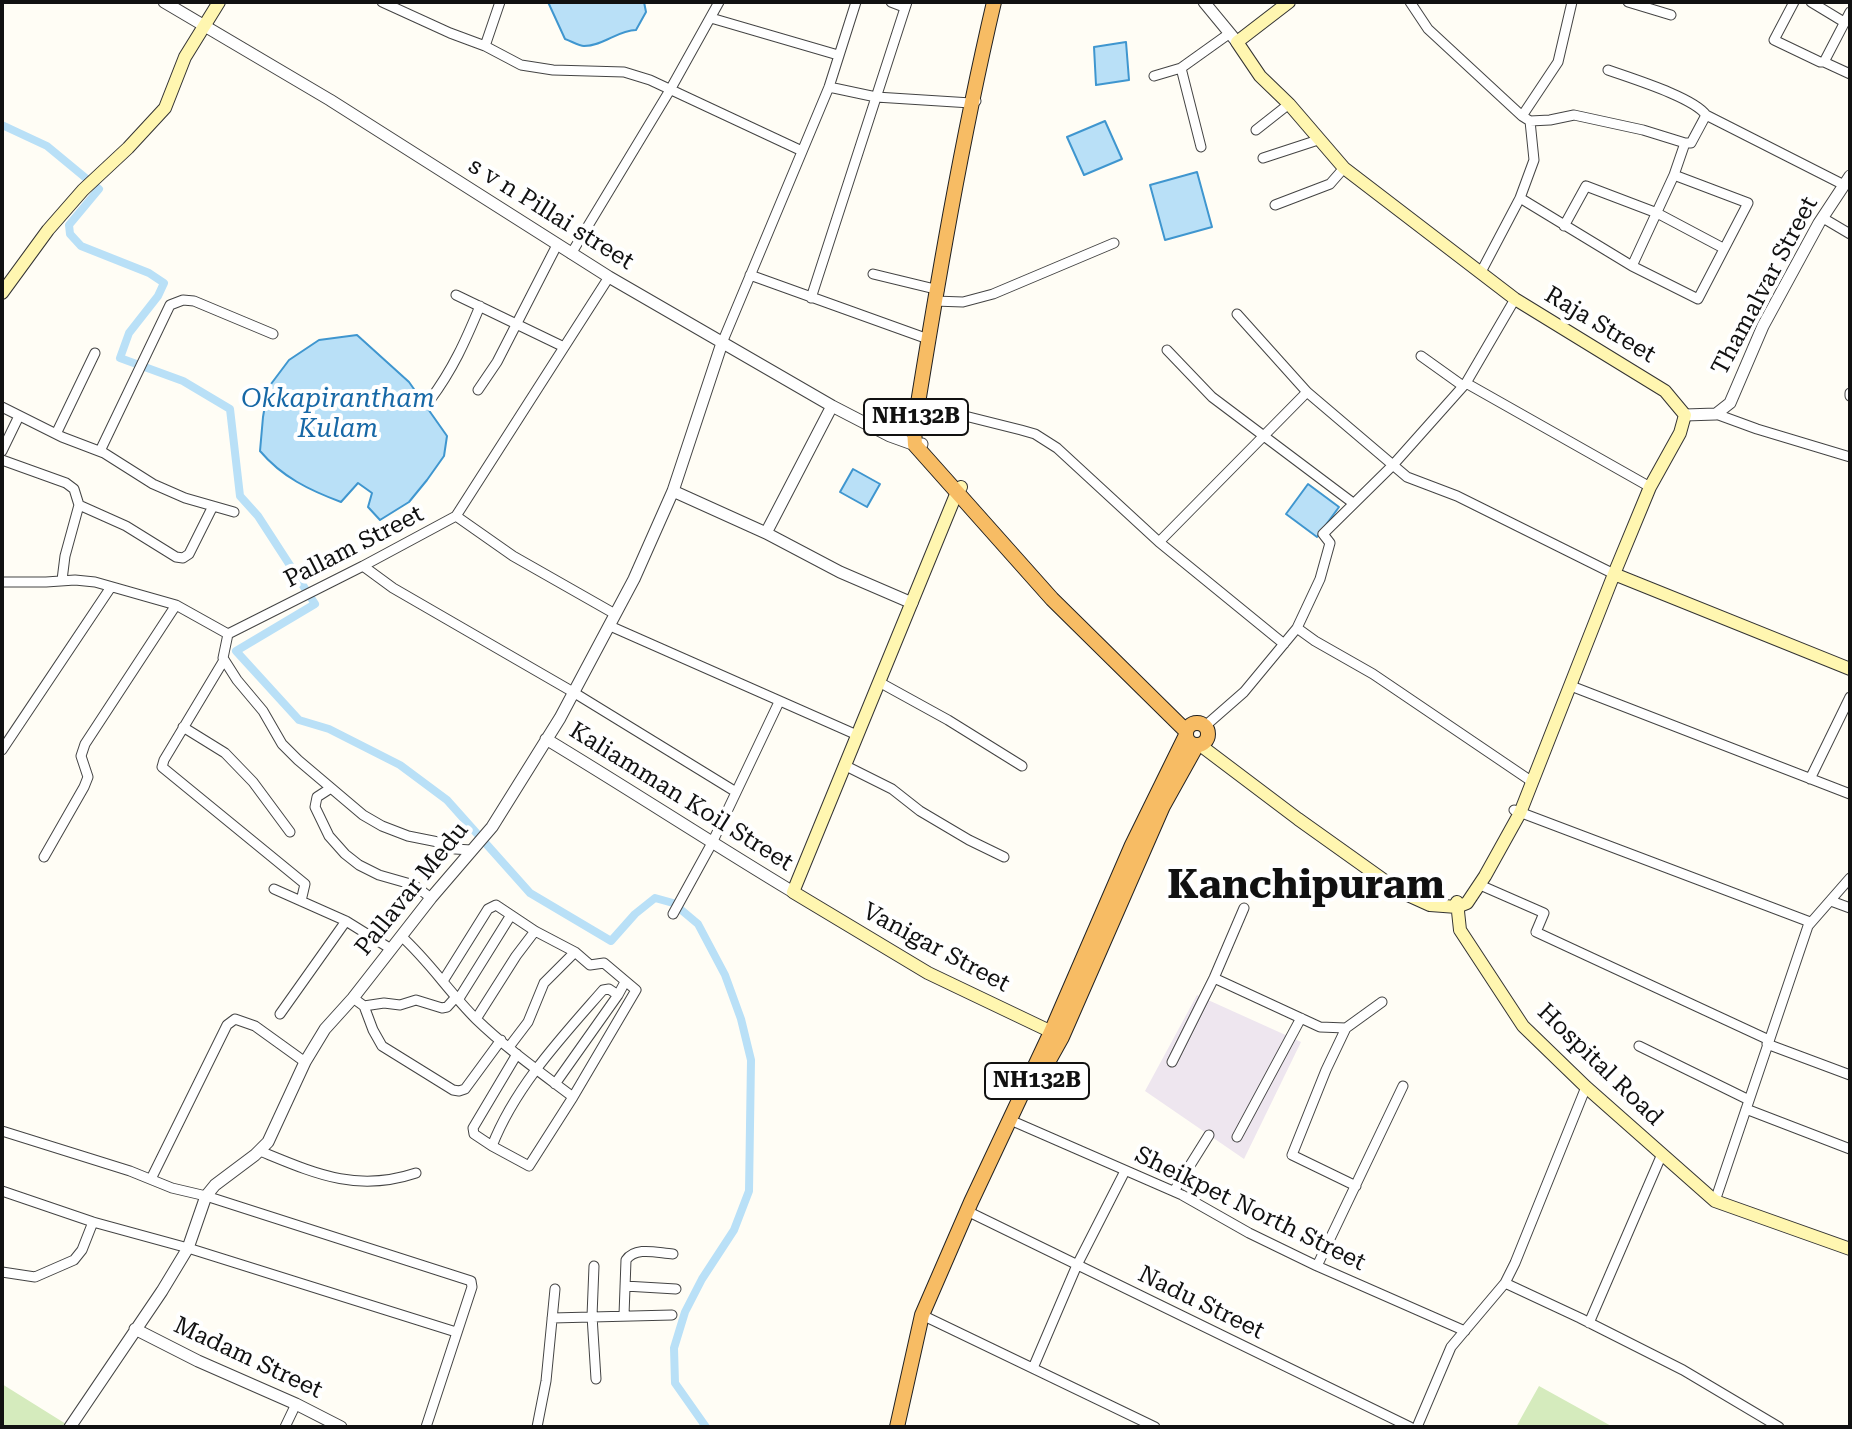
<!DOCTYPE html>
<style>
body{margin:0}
#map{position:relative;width:1852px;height:1429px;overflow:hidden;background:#fffdf5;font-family:"Roboto Serif",serif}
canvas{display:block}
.frame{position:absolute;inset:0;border:4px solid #111;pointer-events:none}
</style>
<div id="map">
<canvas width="1852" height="1429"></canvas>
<div class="frame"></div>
</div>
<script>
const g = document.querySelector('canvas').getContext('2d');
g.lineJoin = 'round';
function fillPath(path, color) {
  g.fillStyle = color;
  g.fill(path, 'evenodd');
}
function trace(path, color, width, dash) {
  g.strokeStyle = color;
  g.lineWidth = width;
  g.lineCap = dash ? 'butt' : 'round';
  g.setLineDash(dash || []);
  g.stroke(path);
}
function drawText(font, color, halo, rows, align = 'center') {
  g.font = font + ' "Roboto Serif",serif';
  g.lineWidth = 8;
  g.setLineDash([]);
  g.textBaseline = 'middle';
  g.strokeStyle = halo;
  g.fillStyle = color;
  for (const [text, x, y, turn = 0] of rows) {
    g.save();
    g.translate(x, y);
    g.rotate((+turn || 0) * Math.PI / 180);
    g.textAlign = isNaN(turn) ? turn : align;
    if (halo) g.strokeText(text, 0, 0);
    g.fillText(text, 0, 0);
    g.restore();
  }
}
fillPath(new Path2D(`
 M1197,995l104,47 -57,117 -99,-68z`), '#eee6ef');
fillPath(new Path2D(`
 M2,1384l64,40 -2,3h-62z
 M1539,1386l74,41h-97z`), '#d5ebbd');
const water = new Path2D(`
 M548,2h96l2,10 -10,18c-18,0 -33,16 -52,16 -5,0 -13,-5 -19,-7z
 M1126,42l3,38 -33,5 -2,-38z
 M1105,121l17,38 -38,16 -17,-38z
 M1197,172l15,55 -47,13 -15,-55z
 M357,335l52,47 38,54 -3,20 -17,24 -18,22 -29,18 -12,-13 4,-14 -14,-10 -17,19c-32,-12 -59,-25 -81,-51l3,-34 5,-29 21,-28 30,-20z
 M853,469l27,15 -13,23 -27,-15z
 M1308,484l31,23 -22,30 -31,-23z`);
fillPath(water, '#b9e0f7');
trace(water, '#3f96cf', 2);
trace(new Path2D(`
 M2,125l45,21 52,43 -30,36 1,9 11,12 68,27 15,10 -6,13 -29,37 -9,25 63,23 47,28 10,87 18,20 57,88 -79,47 63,69 30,9 71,36 47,35 83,93 81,48 24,-27 20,-16 18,5 25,21 27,51 16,44 10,41 -2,131 -15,39 -32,49 -17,33 -11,36 1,35 31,44`), '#b9e0f7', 8);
const minor = new Path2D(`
 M382,2l68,31 35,13 36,19 32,5 71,2 26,8 152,71
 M891,2l13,5
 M1410,2l18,27 94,87 8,5 20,-1 24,-5 69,15 42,13
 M1628,2l43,13
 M1794,2l-20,38 46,22h4l26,-50
 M1811,2l33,20
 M711,18l127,37
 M485,46l15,-44
 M1824,62l26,12
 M1181,68l20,79
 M1608,70c22,8 85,27 98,45
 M1154,76l27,-8 49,-35
 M829,87l47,10 95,6 5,-2
 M1522,116l36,-54 14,-60
 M1256,130l33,-26
 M1263,158l55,-18
 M1520,198l112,68 66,33 50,-96 -74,-28 11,-32h6l15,-28 138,70
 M1275,205l55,-21 14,-16
 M1823,218l27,16
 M1564,226l22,-40 71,27 66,35
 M571,254l99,-164 49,-88
 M1632,266l42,-91
 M1481,272l39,-74 14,-38 -4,-39
 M873,274l66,16
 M750,275l178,64
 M456,295l108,52
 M811,298l96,-296
 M1515,299l-49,84 -73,82 -70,69 7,9 -10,36 -23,49 18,13 58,33 158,107
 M934,301l29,1 30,-8 121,-51
 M1237,314l70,78 100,85 50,19 157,78
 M722,343l107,-256 27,-85
 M1167,350l45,47 141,106
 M1421,356l42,30
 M1466,383l184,104
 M478,390l19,-28 60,-117
 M1850,393v3
 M430,400c23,-31 35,-58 50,-94
 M2,407l60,30 42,16 49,31 32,14 49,14
 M923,410l22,1 76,19 14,4 22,14 102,94 125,102
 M1716,414l41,15 93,28
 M56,434l39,-81
 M2,451l17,-35
 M100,451l70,-146 13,-5 11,1 79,33
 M2,460l64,23 8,6 5,16 47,21 50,31 7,1 6,-4 24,-48
 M456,516l57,40 102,58
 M1159,542l148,-150
 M363,566l30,22 180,104 163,100
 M62,580l3,-24 14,-51
 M2,582h44l29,-2 20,2 81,23 52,29 135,-68 93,-50 153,-239
 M610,626l247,109
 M228,634l-5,24 14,22 26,31 19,33 16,16 65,55 19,11 26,10 30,6 17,7 16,1
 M224,660l-60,100 -2,7 143,117 -4,17
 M879,682l69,38 74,46
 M1571,686l279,108
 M183,727l42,26 28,29 37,50
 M1204,727l40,-35 53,-64
 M2,750l109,-163
 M844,765l48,24 28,22 49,29 35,17
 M1810,779l40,-82
 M331,788l-14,9 -2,10 14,29 16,18 14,11 20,10 35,10 17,13
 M1514,810l296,112
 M44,857l40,-70 4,-10 -7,-21 4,-12 91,-139
 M1480,885l64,28 -8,19 233,108
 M274,889l72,32
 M1831,901l19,7
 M673,914l39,-71 67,-141
 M401,936c28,25 48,56 75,83 30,29 64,53 97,78l63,-107 -32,-27 -14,2 -15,-13 -40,-21 -24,-16 -53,85
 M1214,978l106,49 26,1 36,-26
 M443,981l45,-72 8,-4 15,10
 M353,998l11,8 9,24 9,16 71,44 6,1 6,-2 36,-49
 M364,1006l20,-3 16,2 16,-5 26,8 5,-1 9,-10
 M280,1014l66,-93 45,28
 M476,1019l40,-63 19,-25
 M1346,1028l-20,42 -34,85 64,31
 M1767,1044l83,31
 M1639,1046l110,54
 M509,1047l19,-25 16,-39 31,-31
 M517,1054l-44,74 1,6 18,12 37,20 44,-69
 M1172,1062l42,-84 30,-70
 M555,1084l63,-89 7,-13
 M1746,1109l104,40
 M1017,1123l165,72 67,38 68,33 148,65
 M2,1131l128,40 42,17 34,8 265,85 1,6 -46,140
 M1237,1137l64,-119
 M492,1146c23,-59 69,-108 111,-156l6,-1 9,6
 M260,1151c54,22 96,42 156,22
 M151,1179l76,-154 8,-6 20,7 50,36
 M2,1191l91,31 95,26 268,84
 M1174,1191l35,-56
 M1715,1201l93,-275 42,-48
 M967,1211l443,216
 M594,1266l-2,50 4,63
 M1317,1266l86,-180
 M2,1272l33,5 39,-17 8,-10 11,-28
 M1505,1283l75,35 103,52 96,57
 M625,1286l51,3
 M624,1315l2,-55c10,-14 31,-7 47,-6
 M922,1315l233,112
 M552,1318l120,-3
 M1589,1323l73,-169
 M1033,1368l44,-103 48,-94
 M285,1427l11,-23
 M537,1427l9,-46 9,-92
 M1417,1427l34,-80 54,-64 10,-20 71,-176`);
const tertiary = new Path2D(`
 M164,2l166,98 279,177 223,129 58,30 25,9 7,-1
 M1204,2l33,40
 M832,406l-66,127 74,39 72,31
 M1685,415l31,-1 14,-11 33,-77 56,-103 31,-47
 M673,491l93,42
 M546,739c83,50 164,103 247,153
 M135,1329l63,32 98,43 45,23
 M70,1427l92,-136 26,-43 18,-52 9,-11 40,-30 13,-13 37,-80 20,-33 28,-31 78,-100 61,-71 68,-109 74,-139 39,-88 49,-148`);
const secondary = new Path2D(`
 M2,293l46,-63 35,-40 45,-42 37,-40 20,-51 34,-55
 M961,487l-4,5 -164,400 135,81 130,62
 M1614,574l236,95
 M1200,745l98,74 101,72 31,14 27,2 10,-4 18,-27 35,-63 94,-239 36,-87 30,-54 5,-18 -20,-24 -150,-92 -171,-131 -55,-64 -29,-28 -23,-34 52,-40
 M1457,902l3,28 63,96 63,61 129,114 135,48`);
const trunk = new Path2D(`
 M994,2c-33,141 -57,283 -80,426l1,17 137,154 134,132
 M1186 734a11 11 0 1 1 22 0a11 11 0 1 1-22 0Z
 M1034,1087l28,-50 101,-231 34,-61
 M897,1427l25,-112 49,-113 80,-170 81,-187 54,-110`);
trace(minor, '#444', 11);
trace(tertiary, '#444', 13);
trace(secondary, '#333', 14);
trace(trunk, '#222', 16);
trace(minor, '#fff', 9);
trace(tertiary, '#fff', 11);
trace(secondary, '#fff6b0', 12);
trace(trunk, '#f7bc64', 14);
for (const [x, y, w] of [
 [916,417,104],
 [1037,1081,104]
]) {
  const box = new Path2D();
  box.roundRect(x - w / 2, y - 18, w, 36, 6);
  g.fillStyle = '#fff';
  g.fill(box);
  trace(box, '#111', 2);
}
drawText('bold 22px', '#111', null, [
 ["NH132B",916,417],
 ["NH132B",1037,1081]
]);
drawText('24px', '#111', '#fff', [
 ["s v n Pillai street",551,214,32],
 ["Thamalvar Street",1765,286,-62],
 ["Raja Street",1600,325,31],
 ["Pallam Street",354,547,-27],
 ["Kaliamman Koil Street",681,797,32],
 ["Pallavar Medu",412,889,-51],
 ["Vanigar Street",936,948,28],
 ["Hospital Road",1600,1065,44],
 ["Sheikpet North Street",1250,1209,26],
 ["Nadu Street",1201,1303,26],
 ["Madam Street",248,1358,25]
]);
drawText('italic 26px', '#1768a6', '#fff', [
 ["Okkapirantham",338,399],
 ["Kulam",338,429]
]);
drawText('bold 40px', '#111', '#fff', [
 ["Kanchipuram",1306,886]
]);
</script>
